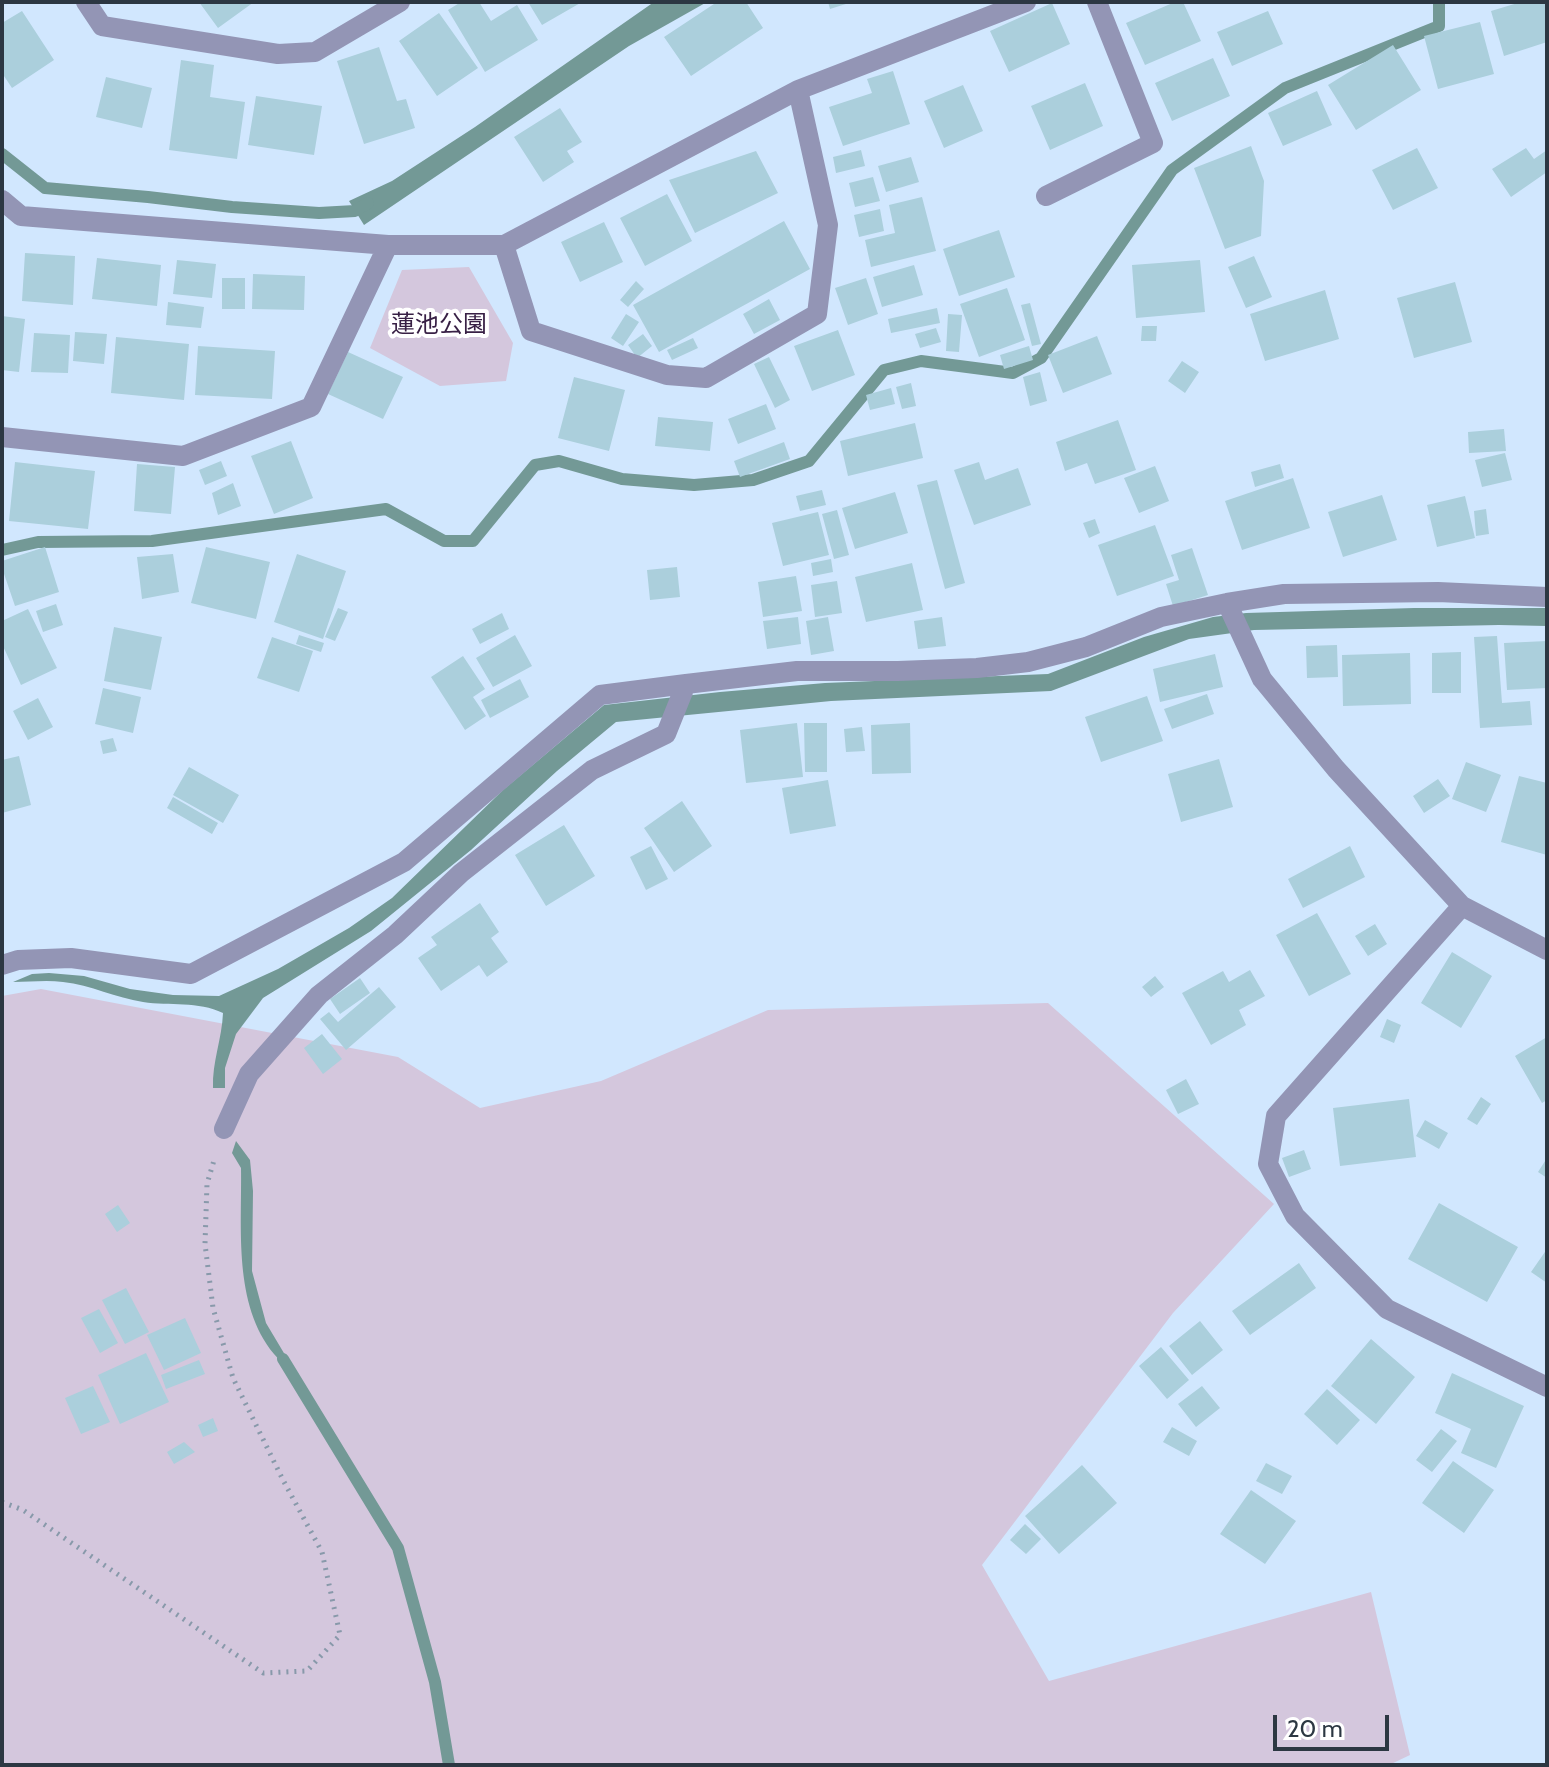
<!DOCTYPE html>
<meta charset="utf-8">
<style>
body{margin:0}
#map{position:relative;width:1549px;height:1767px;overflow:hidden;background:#d1e7fe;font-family:Cabin,sans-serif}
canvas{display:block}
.frame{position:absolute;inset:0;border:4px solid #2c3742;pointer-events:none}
.scale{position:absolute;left:1273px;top:1715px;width:116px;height:36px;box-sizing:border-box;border:4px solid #2c3742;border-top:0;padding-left:10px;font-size:24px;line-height:28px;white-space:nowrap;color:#2c3742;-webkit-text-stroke:6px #fff;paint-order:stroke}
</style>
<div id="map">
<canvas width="1549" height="1767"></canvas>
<div class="frame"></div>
<div class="scale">20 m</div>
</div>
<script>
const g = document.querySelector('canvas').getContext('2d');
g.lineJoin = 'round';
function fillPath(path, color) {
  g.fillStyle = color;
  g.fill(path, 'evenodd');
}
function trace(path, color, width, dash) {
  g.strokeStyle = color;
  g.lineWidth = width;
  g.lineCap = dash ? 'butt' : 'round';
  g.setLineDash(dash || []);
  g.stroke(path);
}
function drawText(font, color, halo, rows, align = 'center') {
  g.font = font + ' Cabin,"Noto Sans JP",sans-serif';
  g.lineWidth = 8;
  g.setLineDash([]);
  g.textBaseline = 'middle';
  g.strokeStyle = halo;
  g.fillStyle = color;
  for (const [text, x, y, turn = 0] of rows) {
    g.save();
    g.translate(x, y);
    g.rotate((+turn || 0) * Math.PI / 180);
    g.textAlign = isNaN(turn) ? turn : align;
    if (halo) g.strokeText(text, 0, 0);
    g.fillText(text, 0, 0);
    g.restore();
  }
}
fillPath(new Path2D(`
 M469,267l44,76 -7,38 -66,5 -70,-38 32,-78z
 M41,989l357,68 82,51 121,-27 167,-71 280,-7 226,201 -101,109 -191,252 67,116 322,-89 39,163 -21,10h-1387v-769z`), '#d4c7dd');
fillPath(new Path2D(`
 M654,2h53l-78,44 -265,179 -15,-24 43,-20 83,-54z
 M1414,608h133v18l-48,-1 -245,5 -65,9 -138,52 -220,10 -215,21 -59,49 -86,79 -100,81 -108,67 -27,36 -11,34v20h-12c-1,-26 9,-49 10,-75 -25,-12 -53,-7 -80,-11 -27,-4 -52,-17 -80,-20 -16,-2 -34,0 -50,0l19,-8 17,-1 35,3 46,13 43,6 46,1 59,-27 71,-41 43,-30 111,-108 101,-85 116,-13 105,-9 223,-9 96,-37 69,-20 33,-4z
 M236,1141l14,19 3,31 -1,80 14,52 34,57c-9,-8 -18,-17 -26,-26 -41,-50 -32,-125 -33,-186l-9,-15z`), '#739996');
trace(new Path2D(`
 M2,154l43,34 103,9 84,10 87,6 36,-2 13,-8
 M2,550l36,-8 114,-1 234,-32 58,32h29l62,-76 24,-4 63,18 72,6 59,-5 56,-19 75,-91 37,-9 92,12 28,-15 131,-188 113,-82 154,-62v-24
 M283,1359l115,189 37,134 14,83`), '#739996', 12);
fillPath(new Path2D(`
 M199,2h55l-36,26z
 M461,2h18l12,19 26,-16 21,35 -53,32 -37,-62z
 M528,2h54l-40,23z
 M717,2h29l17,26 -72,48 -27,-39z
 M828,2h21v1l-19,6z
 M1175,2h8l18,39 -56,24 -19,-42z
 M1521,2h26v40l-43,14 -13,-45z
 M1052,3l18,41 -61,28 -19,-41z
 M22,11l32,49 -42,28 -10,-15v-50z
 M1268,11l15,33 -51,22 -15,-34z
 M439,13l39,55 -41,28 -38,-55z
 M1480,22l14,52 -56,15 -14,-53z
 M1393,45l28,45 -65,40 -28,-45z
 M379,47l18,54 9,-2 9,29 -51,16 -27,-83z
 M1213,58l17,38 -58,25 -17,-38z
 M181,60l33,5 -4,32 35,5 -8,57 -68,-9z
 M893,71l17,53 -67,22 -14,-39 43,-14 -5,-14z
 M106,77l46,11 -10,40 -46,-11z
 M1085,83l18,43 -53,24 -19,-44z
 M963,85l20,46 -39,17 -20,-47z
 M1317,91l15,34 -49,21 -15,-33z
 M256,96l66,10 -8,49 -66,-10z
 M560,108l22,34 -15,9 7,11 -31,20 -29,-45z
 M1251,146l13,35 -3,55 -36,13 -31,-81z
 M1417,148l21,40 -45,22 -21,-40z
 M1526,148l8,11 13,-9v22l-36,25 -19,-28z
 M861,150l4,16 -29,7 -3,-16z
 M756,151l22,42 -83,40 -26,-53z
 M911,157l8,25 -33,10 -8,-26z
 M873,177l7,24 -25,6 -6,-24z
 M667,194l25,47 -47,25 -25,-48z
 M922,197l14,54 -65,16 -6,-27 30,-7 -6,-28z
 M880,209l4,22 -25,6 -5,-22z
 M784,221l26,48 -151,83 -26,-47z
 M604,222l19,40 -43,20 -19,-40z
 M999,230l16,47 -56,19 -16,-47z
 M25,253l50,3 -2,49 -51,-4z
 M1254,256l18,41 -26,11 -18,-41z
 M97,258l64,7 -4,41 -65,-7z
 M177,260l39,4 -4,34 -39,-4z
 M1200,260l5,52 -69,6 -4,-53z
 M914,265l9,30 -41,12 -9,-30z
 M253,274l52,2 -1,34 -52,-1z
 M222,278h23v31h-23z
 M866,278l12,36 -30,11 -13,-37z
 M636,281l8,8 -16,18 -8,-7z
 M1455,282l17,60 -58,16 -17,-60z
 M1007,288l18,52 -46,17 -19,-53z
 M1325,290l14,49 -74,22 -15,-47z
 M769,299l11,21 -26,14 -11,-20z
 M168,302l36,5 -3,21 -35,-3z
 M1030,303l11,41 -9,2 -11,-41z
 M937,308l3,15 -49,10 -3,-14z
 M626,314l13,8 -16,24 -12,-8z
 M948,314l14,1 -3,37 -13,-1z
 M2,316l23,3 -6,53 -17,-2z
 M1142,326h15l-1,15h-15z
 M936,328l5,14 -21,6 -5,-14z
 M838,330l17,45 -43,16 -18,-45z
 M75,332l32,2 -3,30 -31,-3z
 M34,333l36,2 -2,38 -37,-1z
 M643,334l9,12 -15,12 -9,-13z
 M1097,336l15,38 -49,19 -15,-38z
 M116,337l73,7 -5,56 -73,-7z
 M693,338l5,10 -26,12 -5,-10z
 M198,346l77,5 -3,48 -77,-4z
 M1029,346l4,14 -29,9 -4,-14z
 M348,352l55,25 -20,42 -55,-25z
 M769,357l21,43 -15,8 -21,-44z
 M1182,361l17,11 -14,21 -17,-12z
 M1040,372l7,29 -17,5 -7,-29z
 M574,377l51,13 -16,61 -51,-13z
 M911,383l5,23 -14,3 -6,-22z
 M891,388l4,16 -25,6 -4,-15z
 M766,404l10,25 -38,15 -10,-25z
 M658,417l55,5 -3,29 -55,-5z
 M1118,420l18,50 -41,14 -8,-21 -22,8 -9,-29z
 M915,423l8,35 -75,18 -8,-35z
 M1504,429l2,22 -37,2 -1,-21z
 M291,441l22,57 -39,16 -23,-58z
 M784,442l6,17 -50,18 -6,-16z
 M1505,453l7,27 -30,7 -7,-27z
 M221,461l6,15 -22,9 -6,-15z
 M15,462l80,9 -7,58 -79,-8z
 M979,462l6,18 33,-12 13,37 -57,20 -20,-55z
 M137,464l38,3 -4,47 -37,-3z
 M1280,464l4,14 -29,9 -4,-15z
 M1155,466l14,35 -30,12 -15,-35z
 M1293,478l17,50 -68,22 -17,-49z
 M937,480l28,103 -20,6 -28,-104z
 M233,483l8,23 -23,9 -6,-22z
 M822,490l4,15 -26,6 -4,-15z
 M895,492l13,41 -53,16 -13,-41z
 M1382,495l15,45 -54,17 -15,-45z
 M1465,496l10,42 -38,9 -10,-42z
 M1486,509l3,25 -13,2 -2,-25z
 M837,510l12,45 -15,4 -12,-45z
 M818,512l11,43 -46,11 -11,-43z
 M1095,519l5,14 -11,5 -6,-15z
 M1155,525l19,51 -57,20 -19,-51z
 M45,547l14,45 -44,14 -13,-38v-7z
 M206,547l64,15 -14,57 -65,-16z
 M1192,548l16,47 -35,11 -7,-22 13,-4 -8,-25z
 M173,554l6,38 -37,7 -5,-42z
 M297,554l49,17 -23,68 -49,-17z
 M831,559l2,13 -20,4 -2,-13z
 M912,563l11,47 -57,12 -11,-45z
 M677,567l3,30 -30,3 -3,-30z
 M796,576l6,35 -39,6 -5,-35z
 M837,581l5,32 -27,4 -4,-32z
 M56,604l7,21 -20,7 -7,-21z
 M338,608l10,4 -13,29 -10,-4z
 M28,609l29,59 -36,17 -19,-41v-23z
 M502,613l7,16 -29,15 -8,-15z
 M798,617l3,27 -34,5 -4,-28z
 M828,617l6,34 -23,4 -5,-34z
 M942,617l4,29 -28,3 -4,-28z
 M114,627l48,10 -11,53 -47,-9z
 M299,635l25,8 -3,9 -25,-8z
 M515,635l17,31 -39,21 -17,-29z
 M1497,636l5,67 28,-2 2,24 -52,3 -6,-91z
 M272,637l41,14 -14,41 -42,-14z
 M1547,641v47l-40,2 -3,-47z
 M1337,645l1,32 -31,1 -1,-32z
 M1461,652v41h-29v-40z
 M1410,653l1,51 -68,2 -1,-51z
 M1215,654l8,33 -63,15 -7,-33z
 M463,656l22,33 -12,8 13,19 -21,14 -34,-53z
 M520,679l9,18 -39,21 -9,-18z
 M103,688l38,9 -8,36 -38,-9z
 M1207,694l7,20 -42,15 -8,-20z
 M1147,696l16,45 -62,21 -16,-45z
 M38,698l15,29 -25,13 -15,-29z
 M797,723l6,54 -57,6 -6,-53z
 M804,723h23v49h-22z
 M910,723l1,50 -39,1 -1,-49z
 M862,727l3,24 -19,1 -2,-23z
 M113,738l4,13 -14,3 -3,-13z
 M19,756l12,49 -29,8v-53z
 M1219,759l14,48 -52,15 -13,-48z
 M1466,762l35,13 -15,37 -34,-13z
 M189,767l50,28 -16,28 -50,-28z
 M1519,776l28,7v72l-46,-13z
 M1438,779l12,17 -26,17 -11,-17z
 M828,780l8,46 -46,8 -8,-46z
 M173,797l45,26 -6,11 -45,-26z
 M682,801l30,45 -38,26 -30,-44z
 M564,825l31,51 -49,30 -31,-51z
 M651,846l17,33 -22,11 -16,-33z
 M1350,846l15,31 -62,31 -15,-29z
 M480,903l19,29 -8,6 17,24 -21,15 -8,-12 -38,26 -23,-33 19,-13 -6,-8z
 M1317,913l34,61 -42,22 -33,-61z
 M1375,924l12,20 -19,12 -13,-20z
 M1452,952l40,24 -31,52 -40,-25z
 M1250,970l15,26 -26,14 7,15 -35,20 -29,-52 41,-22 6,11z
 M1155,976l9,11 -13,10 -9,-10z
 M360,978l10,15 -30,21 -10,-15z
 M379,987l17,20 -50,43 -26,-31 9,-7 9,10z
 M1387,1019l14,6 -7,18 -14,-6z
 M322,1034l20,25 -19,15 -19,-26z
 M1547,1037v63l-5,3 -27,-47z
 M1186,1079l13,25 -21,10 -12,-24z
 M1481,1097l10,7 -14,21 -10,-6z
 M1409,1099l7,58 -76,9 -7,-58z
 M1425,1120l23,13 -9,16 -23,-13z
 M1304,1150l7,19 -22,8 -7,-19z
 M1547,1158v20l-9,-6z
 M1439,1203l79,44 -31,55 -79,-43z
 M118,1205l12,18 -13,9 -12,-18z
 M1547,1249v34l-16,-11z
 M1299,1263l17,25 -66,47 -18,-24z
 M126,1288l23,44 -24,12 -23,-44z
 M99,1309l19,34 -18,10 -19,-35z
 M185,1318l16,35 -37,17 -17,-35z
 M1200,1321l23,29 -31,25 -23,-29z
 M1371,1339l44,38 -39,47 -45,-38z
 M1161,1347l28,33 -22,19 -28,-33z
 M146,1353l23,49 -49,22 -22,-49z
 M199,1360l6,14 -39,15 -5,-14z
 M1452,1373l72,33 -28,62 -35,-15 10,-24 -36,-16z
 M93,1386l17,36 -29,12 -16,-36z
 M1202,1386l18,22 -24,19 -18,-23z
 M1327,1389l33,31 -23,25 -33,-31z
 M213,1418l5,13 -15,6 -5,-12z
 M1172,1427l25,14 -8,15 -26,-14z
 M1441,1429l16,12 -25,31 -16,-12z
 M184,1442l11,10 -21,12 -7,-12z
 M1453,1461l41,29 -30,43 -42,-30z
 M1266,1463l26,13 -10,18 -26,-13z
 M1082,1465l35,38 -58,51 -34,-38z
 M1251,1490l45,31 -31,43 -45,-30z
 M1025,1524l16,15 -15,15 -16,-14z`), '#abcfdc');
trace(new Path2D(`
 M2,1502l21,8 240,163 44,-2 33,-36 -18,-83 -39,-72 -50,-102 -20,-70 -8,-64 2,-60 8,-27`), '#89a', 5, [2, 6]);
trace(new Path2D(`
 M86,2l16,24 176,28 37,-2 85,-50
 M1046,196l107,-53 -56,-141
 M2,200l19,16 367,29h116l294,-155 228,-88
 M504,245l27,86 136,44 39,3 111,-64 11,-89 -30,-135
 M2,437l181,19 128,-49 77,-162
 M1227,603l35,76 74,90 126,137 85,44
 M1462,906l-186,210 -8,48 27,52 92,93 160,78
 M2,965l16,-5 53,-2 120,16 213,-112 196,-167 86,-11
 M224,1129l25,-55 70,-79 76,-60 66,-62 131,-103 74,-36 20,-50 111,-13h101l79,-3 51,-6 58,-15 75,-30 66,-14 57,-9 154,-2 109,5`), '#9395b5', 20);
drawText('24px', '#382045', '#fff', [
 ["蓮池公園",439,325]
]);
</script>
